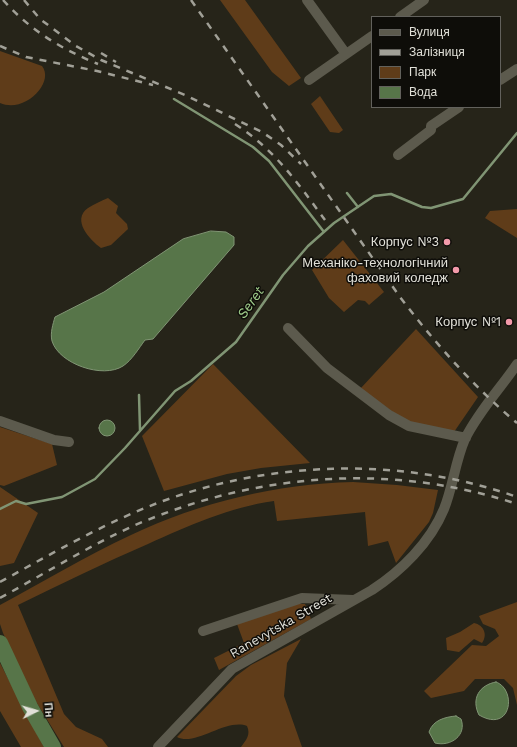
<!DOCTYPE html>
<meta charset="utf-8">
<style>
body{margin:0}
#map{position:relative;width:517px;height:747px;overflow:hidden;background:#262419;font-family:"Work Sans",sans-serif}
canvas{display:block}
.legend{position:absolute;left:371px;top:16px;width:130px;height:92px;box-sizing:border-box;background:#0e0d09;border:1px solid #62615c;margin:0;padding:5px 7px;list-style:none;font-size:12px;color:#e1e0d8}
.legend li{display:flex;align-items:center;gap:8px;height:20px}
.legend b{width:20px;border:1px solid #62615c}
.north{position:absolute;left:16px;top:691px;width:40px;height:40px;-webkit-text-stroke:3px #0e0d09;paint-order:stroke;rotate:85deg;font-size:11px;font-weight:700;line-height:16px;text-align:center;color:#e1e0d8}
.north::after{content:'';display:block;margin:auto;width:14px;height:18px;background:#e1e0d8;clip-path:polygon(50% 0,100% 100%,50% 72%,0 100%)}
</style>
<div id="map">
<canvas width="517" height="747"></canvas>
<ul class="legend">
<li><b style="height:5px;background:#5c5a4d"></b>Вулиця</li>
<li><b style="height:5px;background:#a1a097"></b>Залізниця</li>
<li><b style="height:11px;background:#5f3c19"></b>Парк</li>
<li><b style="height:11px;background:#577549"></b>Вода</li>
</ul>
<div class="north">Пн</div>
</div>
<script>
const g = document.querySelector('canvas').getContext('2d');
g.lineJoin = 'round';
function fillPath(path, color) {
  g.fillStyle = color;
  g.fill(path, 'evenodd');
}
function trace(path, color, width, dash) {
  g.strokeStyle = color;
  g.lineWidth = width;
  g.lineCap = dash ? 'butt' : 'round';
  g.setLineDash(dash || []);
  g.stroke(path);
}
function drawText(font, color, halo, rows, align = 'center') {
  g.font = font + ' "Work Sans",sans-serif';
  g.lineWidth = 3;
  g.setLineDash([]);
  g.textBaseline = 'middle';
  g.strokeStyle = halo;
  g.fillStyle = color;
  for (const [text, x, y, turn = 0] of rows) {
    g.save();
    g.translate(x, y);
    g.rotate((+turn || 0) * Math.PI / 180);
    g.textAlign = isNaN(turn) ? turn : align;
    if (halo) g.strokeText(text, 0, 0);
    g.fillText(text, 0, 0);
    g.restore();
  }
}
fillPath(new Path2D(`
 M220,0h25l56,78 -12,8 -17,-14z
 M0,51l42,15c13,16 -17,48 -42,37z
 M320,96l23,34 -4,3 -9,-1 -19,-28z
 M108,198l10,8 -2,7 11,11 1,5 -17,16 -10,3c-11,-8 -30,-28 -13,-40 6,-4 13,-7 20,-10z
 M517,209v29l-32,-20 5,-7z
 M343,240l41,52 -15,13 -4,-4 -7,-1 -14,12 -15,-14 -17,-28z
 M416,329l62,68 -24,35 -44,-8 -50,-35z
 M213,364l97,99 -49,5 -34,6 -63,17 -22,-55z
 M0,427l52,17 5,21 -53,21 -4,-1z
 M353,482l44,3 41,5 -5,23 -4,9 -33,41 -8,-22 -20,5 -3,-34 -88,9 -3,-20c-44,6 -86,25 -126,43 -44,19 -87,40 -130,61l46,109 12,13 26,12 6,8h-44l-29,-47 -32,-67 -3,-9v-19c43,-23 86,-49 131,-70 70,-33 145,-51 222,-53z
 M0,487l38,26 -24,50 -14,3z
 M517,602v103l-4,-17 -9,-9h-29l-11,12 -33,7 -7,-7 48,-46 14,1 13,-10 -4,-7 -12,-5 -4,-8z
 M297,604h8l6,15 -92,51 -5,-12 30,-15 -7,-19z
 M474,623c10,2 14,12 8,20l-8,-4 -15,13 -12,-2 -1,-12 14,-6z
 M301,639l-14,24 -3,33 18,51h-61c5,-7 10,-12 6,-21 -21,-8 -52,21 -70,11l59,-61 15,-11z
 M0,663l39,75 5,9h-23l-21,-36z`), '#5f3c19');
const water = new Path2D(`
 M211,231l15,1 8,5v8l-81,94 -8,1c-6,8 -13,20 -22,26 -20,13 -64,-2 -71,-25 -2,-8 1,-17 3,-24l49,-25 79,-53z
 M99 428a8 8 0 1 1 16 0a8 8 0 1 1-16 0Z
 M496,682c21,7 16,52 -17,33 -8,-16 0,-30 17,-33z
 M456,716l5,3c6,16 -10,28 -26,24l-6,-11c4,-12 16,-15 27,-16z`);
fillPath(water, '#577549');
trace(water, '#809574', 1);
trace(new Path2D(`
 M174,99l79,48 16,14 55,71
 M347,193l11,14
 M139,395l1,35
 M0,509l16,-8 10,3 36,-7 33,-18 30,-31 50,-57 16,-10 45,-39 47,-67 25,-29 26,-23 40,-27 17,-2 31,13 9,1 32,-9 54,-66`), '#809574', 2.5);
trace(new Path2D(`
 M0,643l30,64 23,40`), '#577549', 16);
trace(new Path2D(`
 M307,0l39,54
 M400,17l24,-17
 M309,80l63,-44
 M500,80l17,-11
 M398,155l33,-25v-4l28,-19
 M288,328l39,40 62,47 20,11 57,12
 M0,421l54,19 15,2
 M203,631l99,-33 51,2
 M158,747l74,-78 140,-79c29,-19 58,-47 72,-81 9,-22 11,-47 21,-70 13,-27 35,-50 52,-75`), '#5c5a4d', 10);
trace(new Path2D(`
 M3,0c27,30 58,49 95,64
 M24,0l16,19 36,27 25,14 84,35 77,37 19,13 20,19
 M191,0l209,297c35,46 73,89 117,126
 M0,46l26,11 71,14 56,14
 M101,53l15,9
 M235,124c40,26 62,58 90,96
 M0,582c53,-29 106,-60 163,-81 112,-41 241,-44 354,-4
 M0,598c44,-24 87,-51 133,-72 122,-53 257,-64 384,-22`), '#a1a097', 2.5, [7, 7]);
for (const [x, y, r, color] of [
 [447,242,4,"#f39aaa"],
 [456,270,4,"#f39aaa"],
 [509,322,4,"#f39aaa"]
]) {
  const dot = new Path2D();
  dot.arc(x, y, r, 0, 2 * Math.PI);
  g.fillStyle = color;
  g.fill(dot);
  trace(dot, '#0e0d09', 1.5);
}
drawText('13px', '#e1e0d8', '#0e0d09', [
 ["Корпус №3",439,242],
 ["Механіко-технологічний",448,263],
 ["фаховий коледж",448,278],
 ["Корпус №1",501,322]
], 'right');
drawText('13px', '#e1e0d8', '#0e0d09', [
 ["Ranevytska Street",281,626,-30]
]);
drawText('italic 14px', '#a1cf8c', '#0e0d09', [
 ["Seret",251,303,-55]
]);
</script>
